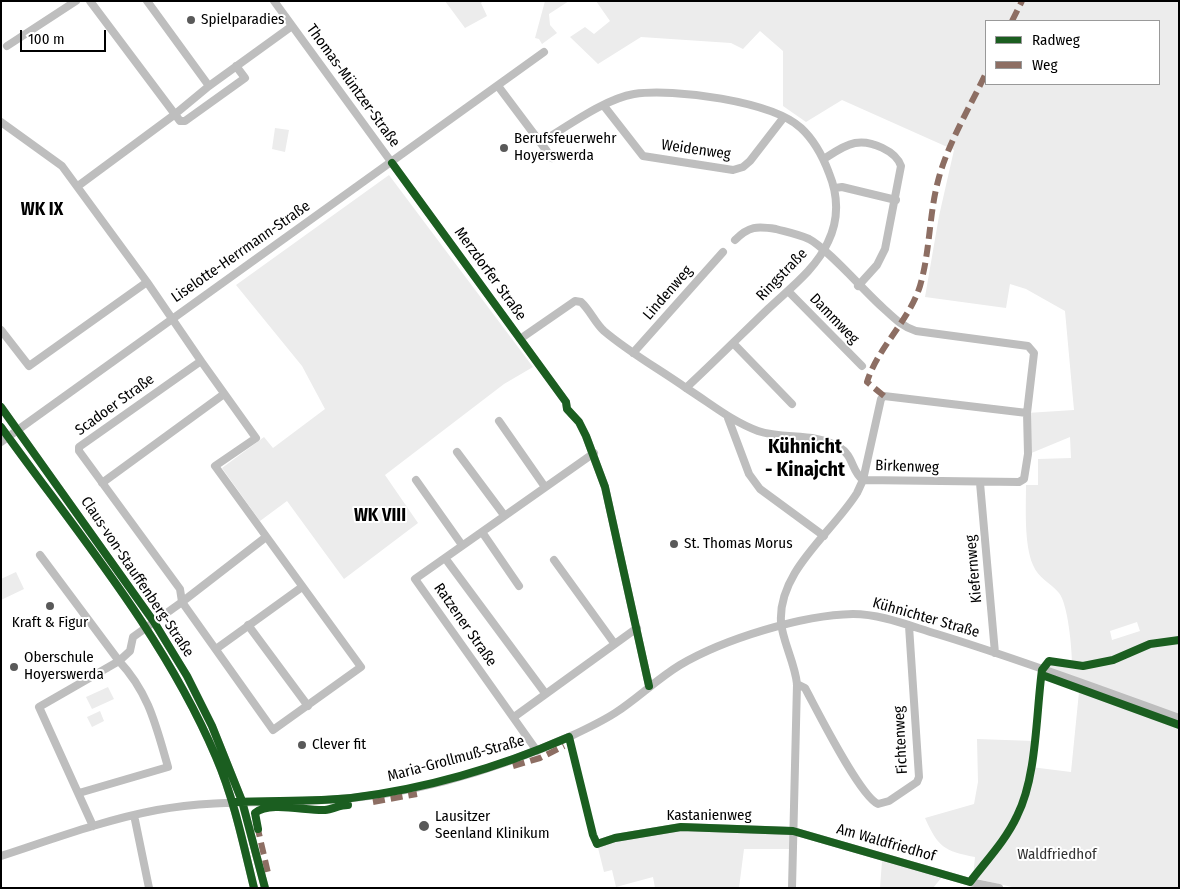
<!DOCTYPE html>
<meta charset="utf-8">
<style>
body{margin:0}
#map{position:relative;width:1180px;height:889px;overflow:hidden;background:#fff;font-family:"Fira Sans Condensed",sans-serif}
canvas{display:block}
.frame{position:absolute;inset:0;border:2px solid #000;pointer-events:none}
.legend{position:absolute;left:985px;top:20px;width:175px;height:65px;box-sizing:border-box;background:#fff;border:1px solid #999;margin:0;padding:6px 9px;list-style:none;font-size:15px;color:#000}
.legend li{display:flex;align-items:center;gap:10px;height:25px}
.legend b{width:25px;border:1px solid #999}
.scale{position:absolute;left:20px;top:30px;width:86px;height:22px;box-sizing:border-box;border:2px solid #000;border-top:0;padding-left:6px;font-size:15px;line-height:18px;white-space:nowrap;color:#000;-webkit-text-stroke:4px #fff;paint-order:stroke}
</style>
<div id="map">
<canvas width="1180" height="889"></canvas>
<div class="frame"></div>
<ul class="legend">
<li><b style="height:6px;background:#1b5e20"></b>Radweg</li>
<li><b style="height:6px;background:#8d6e63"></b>Weg</li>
</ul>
<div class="scale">100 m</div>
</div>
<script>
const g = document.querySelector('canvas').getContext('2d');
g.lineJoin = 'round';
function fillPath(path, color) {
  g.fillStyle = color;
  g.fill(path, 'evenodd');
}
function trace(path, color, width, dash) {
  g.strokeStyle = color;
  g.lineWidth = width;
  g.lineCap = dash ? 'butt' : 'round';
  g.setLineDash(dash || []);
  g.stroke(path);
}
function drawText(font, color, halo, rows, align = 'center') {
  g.font = font + ' "Fira Sans Condensed",sans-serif';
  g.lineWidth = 4;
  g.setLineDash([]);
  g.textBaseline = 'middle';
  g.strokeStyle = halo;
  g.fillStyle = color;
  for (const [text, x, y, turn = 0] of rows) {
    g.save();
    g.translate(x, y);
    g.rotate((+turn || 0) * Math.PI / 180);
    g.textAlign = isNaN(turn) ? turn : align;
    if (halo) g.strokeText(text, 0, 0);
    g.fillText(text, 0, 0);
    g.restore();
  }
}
fillPath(new Path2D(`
 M445,1h38l-2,2 6,13 -22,12z
 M545,1h24l-20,13 1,11 7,8 -15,11 -3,-5 -4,-1z
 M596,1h583v887h-163l-43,-10 2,-21c-31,-6 -37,-10 -50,-39l49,-14 4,-22 -1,-43 57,2 -3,26 40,5 9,-90 -37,-12 6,-9 23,3c0,-15 -4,-60 -13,-71 -8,-10 -21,-15 -26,-28 -9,-21 -7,-57 -7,-80h12v-26l33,-1 -1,-21 -41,17 -2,-41 47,-3 -9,-99 -39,-22 -16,-5 -4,24 -81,-11 14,-81 15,-66 -112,-50 -36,22 -23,-16v-55l-23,-20 -17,18 -12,-6 -90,-6 -43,27 -28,-27 15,-10 9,7 16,-13zM986,21h173v63h-173zM1137,622l3,9 -28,9 -2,-9z
 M275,128l14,2 -4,22 -13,-3z
 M389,175l144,192 -29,17 -119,91 33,48 -74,56 -57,-78 -27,20 -38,-53 42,-31 9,11 52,-39 -23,-43 -66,-81z
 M16,572l8,17 -23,11v-21z
 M108,687l6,12 -22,10 -6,-12z
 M100,711l4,10 -12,6 -5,-10z
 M658,831h135v18h-49l-5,39h-84l-2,-11 -37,10 -4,-17 -8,2 -7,-28z
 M882,861l60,16 -9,11h-53z`), '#ececec');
trace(new Path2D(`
 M90,1l90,120h5l60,-43 -9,-12
 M147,1l62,85
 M274,1l292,401 1,7 12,13 7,14 19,51 44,199
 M7,46l69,-45
 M498,86l54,72
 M604,106l39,50 90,14 10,-3 7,-6 34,-44
 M1,122l61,44 85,116 54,79 -122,86v4l101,138 2,13 -49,35 -3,14 -11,10c30,32 37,65 49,106l-89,26
 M541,142c26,-15 63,-43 93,-48 39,-6 138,7 167,34 13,12 22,29 28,45 9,22 10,46 -1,69 -12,27 -39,47 -60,67 -27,26 -54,53 -82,79
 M824,159c9,-6 20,-14 31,-16 16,-3 41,8 46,23l-16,83 -8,16 -19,21
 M78,186l96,-71 35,-29 83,-60
 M835,188l7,-1 54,13
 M735,240c14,-14 22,-14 41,-11 11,3 22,5 33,10 19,10 54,51 73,68 11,10 20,20 34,24l112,15 6,7 -7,60 -143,-17 -3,3 -18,81 -6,13c-25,40 -79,78 -76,129 1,18 14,41 16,62l-5,204
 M788,291l74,75
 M1,330l28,36 118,-84
 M520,339l55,-38 6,1c9,8 14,21 23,29 26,22 55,38 82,57 24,15 45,33 72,43 26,9 56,1 81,16 15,9 12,24 24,33
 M733,343l59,61
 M633,353l90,-101
 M201,361l55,77 -41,28 146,201 -88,63 -91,-128 84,-65
 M1,407l153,215 33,54 25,50 30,75 23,87
 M728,418l21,56 11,15 64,47
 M499,421l46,66
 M1,427c77,107 163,208 215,330 18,42 27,86 38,131
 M1,442l543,-390
 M457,452l47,63
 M416,480l46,65
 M863,480l156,2 5,-3 4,-25 -1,-41
 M102,483l122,-89
 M980,483l15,170
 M482,532l37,54
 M40,555l79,106 -80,46 54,119
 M445,558l100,135
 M554,560l60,83
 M248,625l60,81
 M216,649l86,-62
 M797,684l8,4c12,22 54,107 73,116l11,-3 28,-19 2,-5 -10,-151
 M514,717l123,-89
 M537,751l-122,-172 179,-126
 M134,815l15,73
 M597,844l18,-6 66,-11 112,4 177,51 29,6
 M1,856c52,-17 103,-36 156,-46 56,-10 112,-7 168,-10 84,-4 170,-30 246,-64 15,-7 30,-14 44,-23 23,-15 42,-34 65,-48 44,-26 122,-50 173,-51 28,0 57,12 84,20 82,25 162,55 242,84`), '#bebebe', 8);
trace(new Path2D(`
 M1012,21l10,-20
 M884,396l-17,-14c11,-35 42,-61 53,-96 10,-34 9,-71 18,-105 9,-36 32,-74 48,-108
 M513,766l27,-8 24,-12
 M373,802l44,-8
 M257,825l11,48`), '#8d6e63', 6, [12, 6]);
trace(new Path2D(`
 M392,163l174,239 1,7 12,13 7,14 19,51 44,199
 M1,407l153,215 33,54 25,50 30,75 23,87
 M1,427c77,107 163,208 215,330 18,42 27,86 38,131
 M1042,675l137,50
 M233,802c39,-2 79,0 118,-4 75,-9 149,-31 218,-61l24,98 4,9 18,-6 66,-11 112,4 177,51c16,-21 36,-42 47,-66 20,-39 19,-103 25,-146l7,-9 34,5 30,-6 37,-16 29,-4
 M258,829l-3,-16c14,-12 51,-2 70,-3 8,-1 15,-5 23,-5`), '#1b5e20', 8);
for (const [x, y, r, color] of [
 [191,20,5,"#595959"],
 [504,148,5,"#595959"],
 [674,544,5,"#595959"],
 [50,606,5,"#595959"],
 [14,667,5,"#595959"],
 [302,745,5,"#595959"],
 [424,826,6,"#595959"]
]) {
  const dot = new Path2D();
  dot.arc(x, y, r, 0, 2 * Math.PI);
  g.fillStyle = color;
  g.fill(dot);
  trace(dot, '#fff', 2);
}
drawText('15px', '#000', '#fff', [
 ["Spielparadies",201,20],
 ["Berufsfeuerwehr",514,139],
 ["Hoyerswerda",514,156],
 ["St. Thomas Morus",684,544],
 ["Kraft & Figur",50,623,"center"],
 ["Oberschule",24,658],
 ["Hoyerswerda",24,675],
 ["Clever fit",312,745],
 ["Lausitzer",435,817],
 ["Seenland Klinikum",435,834]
], 'left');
drawText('15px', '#000', '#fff', [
 ["Thomas-Müntzer-Straße",353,86,54],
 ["Weidenweg",696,150,8],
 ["Liselotte-Herrmann-Straße",241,252,-35],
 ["Merzdorfer Straße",490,274,54],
 ["Ringstraße",782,275,-46],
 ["Lindenweg",668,293,-49],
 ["Dammweg",834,319,46],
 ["Scadoer Straße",115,405,-36],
 ["Birkenweg",907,467,2],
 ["Kiefernweg",974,569,-95],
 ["Claus-von-Stauffenberg-Straße",137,577,56],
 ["Kühnichter Straße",926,618,16],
 ["Ratzener Straße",465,625,55],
 ["Fichtenweg",901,740,-93],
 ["Maria-Grollmuß-Straße",456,759,-15],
 ["Kastanienweg",709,816],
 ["Am Waldfriedhof",886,843,16]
]);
drawText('15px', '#333', '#fff', [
 ["Waldfriedhof",1057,855]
]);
drawText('bold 18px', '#000', '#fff', [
 ["WK IX",42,210],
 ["WK VIII",380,516]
]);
drawText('bold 20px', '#000', '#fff', [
 ["Kühnicht",805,447],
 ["- Kinajcht",805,470]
]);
</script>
